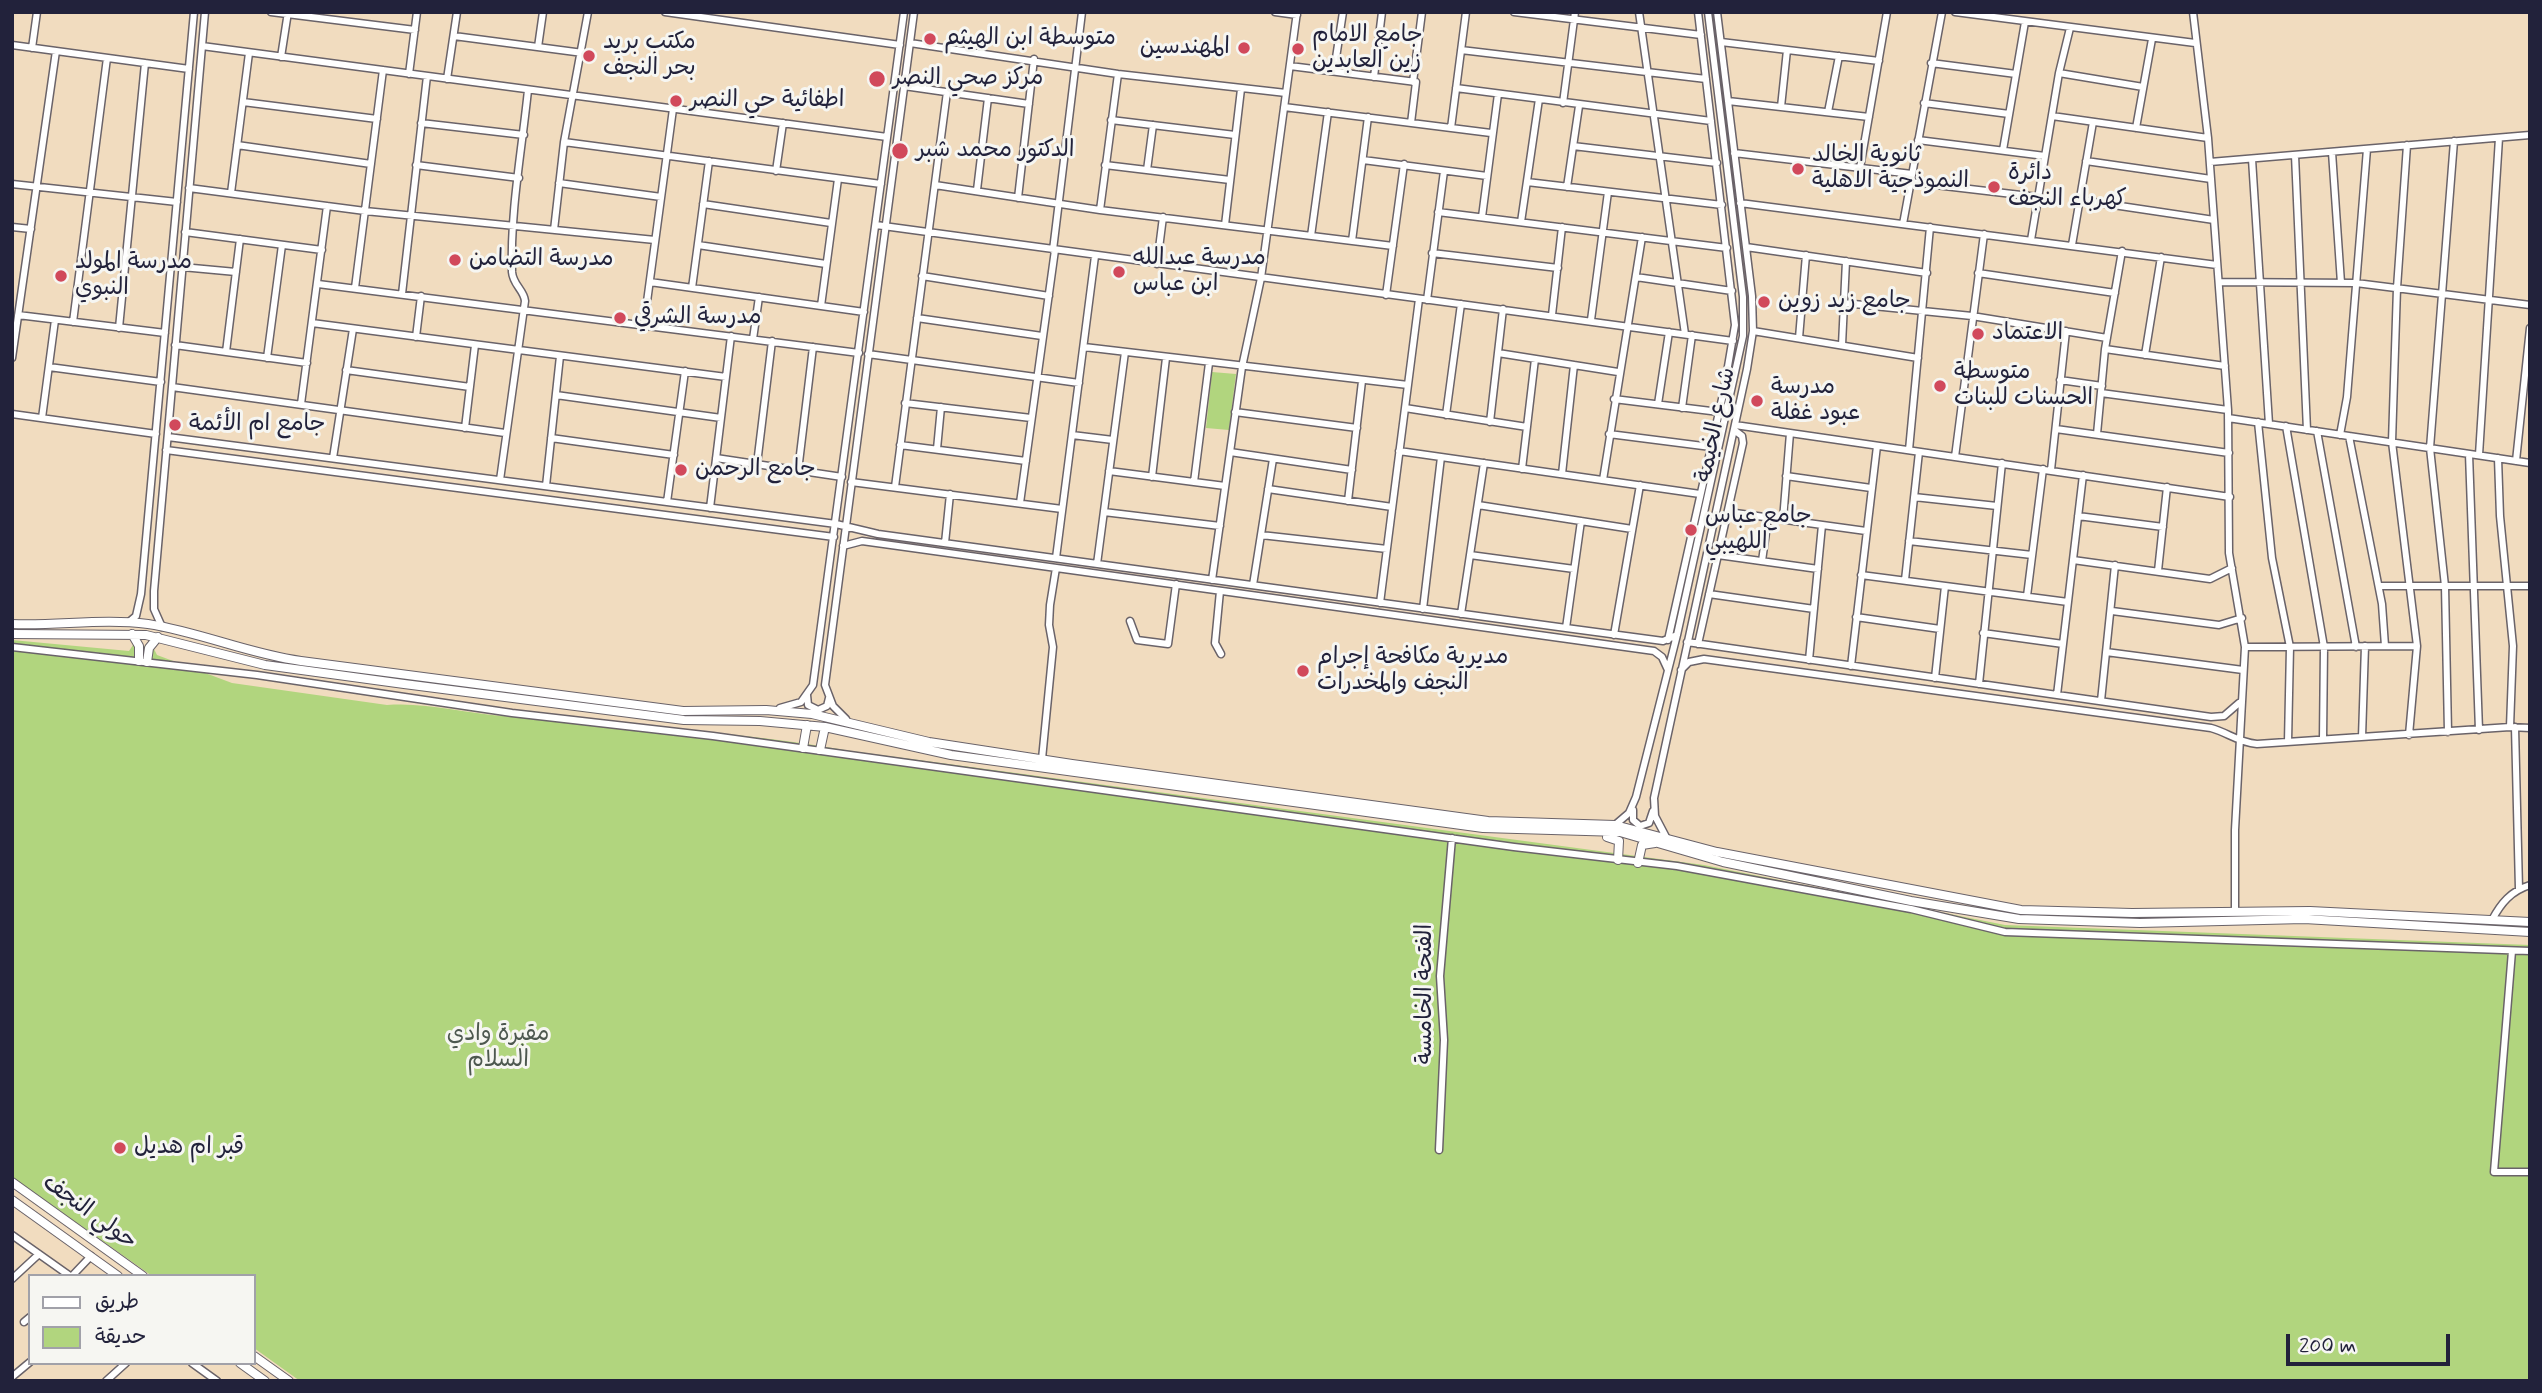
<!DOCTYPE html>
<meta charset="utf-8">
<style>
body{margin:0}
#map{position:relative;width:2542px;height:1393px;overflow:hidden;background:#f1dcbf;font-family:Mynerve,"Playpen Sans Arabic",sans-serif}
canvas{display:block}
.frame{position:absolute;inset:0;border:14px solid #22223b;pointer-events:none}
.legend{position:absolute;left:28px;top:1274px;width:228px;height:91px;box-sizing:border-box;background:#f6f6f2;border:2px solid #a1a1a9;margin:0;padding:9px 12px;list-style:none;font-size:21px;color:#22223b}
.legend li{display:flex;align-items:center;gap:14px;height:35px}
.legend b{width:35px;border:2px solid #a1a1a9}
.scale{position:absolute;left:2286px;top:1334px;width:164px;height:32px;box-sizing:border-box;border:4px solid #22223b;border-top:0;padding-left:9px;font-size:21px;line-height:24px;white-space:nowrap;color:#22223b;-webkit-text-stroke:5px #f6f6f2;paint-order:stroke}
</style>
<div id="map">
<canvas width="2542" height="1393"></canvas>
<div class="frame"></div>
<ul class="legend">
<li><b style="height:9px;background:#fff"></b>طريق</li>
<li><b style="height:19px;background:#b1d57e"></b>حديقة</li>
</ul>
<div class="scale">200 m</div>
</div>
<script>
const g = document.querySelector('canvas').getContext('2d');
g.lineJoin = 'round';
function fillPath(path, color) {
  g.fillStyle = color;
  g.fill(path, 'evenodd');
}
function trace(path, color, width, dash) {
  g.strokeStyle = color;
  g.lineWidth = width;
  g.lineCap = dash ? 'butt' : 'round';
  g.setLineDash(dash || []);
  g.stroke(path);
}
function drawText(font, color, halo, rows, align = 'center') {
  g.font = font + ' Mynerve,"Playpen Sans Arabic",sans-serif';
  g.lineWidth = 6;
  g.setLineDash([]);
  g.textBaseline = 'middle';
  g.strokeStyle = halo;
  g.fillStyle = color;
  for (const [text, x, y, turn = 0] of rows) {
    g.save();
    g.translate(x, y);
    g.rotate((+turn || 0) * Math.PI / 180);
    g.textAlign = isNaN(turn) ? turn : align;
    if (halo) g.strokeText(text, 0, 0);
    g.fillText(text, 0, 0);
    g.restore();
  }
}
fillPath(new Path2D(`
 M1212,372l24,2 -7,56 -23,-2z
 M12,640l117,11 4,-6 20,2 4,8 75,28 155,22c38,-3 77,8 115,11 117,8 234,15 349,35l853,114 301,60 525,20v436h-2230l-46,-33v-72h-102l-140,-99z`), '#b1d57e');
const minor = new Path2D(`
 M271,12l144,18
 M665,12l235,33
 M1275,12l22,3
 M1514,12l187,23
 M1639,12l46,322
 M1955,12l240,31
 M2193,12l15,126 20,272 1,143 16,94 -10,183v81
 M454,36l129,17
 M1721,42l158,19
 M910,43l208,31 168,19
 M12,45l177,24
 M202,46l685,91
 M538,47l5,-35
 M32,48l5,-36
 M1461,50l245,29
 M281,57l7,-45
 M1931,63l85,11
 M1290,66l126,16 -5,41
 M1334,71l9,-59
 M2059,73l84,14
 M409,74l8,-62
 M1374,77l8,-65
 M447,79l10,-67
 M1413,82l9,-70
 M904,86l125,18
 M1456,88l255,33
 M1728,101l141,16
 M243,102l134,17
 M1563,103l12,-91
 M1924,103l85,11
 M1284,107l207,26
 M1781,107l6,-57
 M1828,112l11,-56
 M2052,116l156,22
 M1111,120l124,15
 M421,123l103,12
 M1451,128l15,-116
 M2136,128l16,-89
 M1918,140l127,16
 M564,142l317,42
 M237,145l134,19
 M1573,146l144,17
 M2003,150l22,-128
 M2332,152l9,131
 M1734,153l178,21
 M2295,155l12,275
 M2252,159l17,265
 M1363,160l124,16
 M2086,161l125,18
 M2210,162l320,-27
 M416,165l103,13
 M1105,165l125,15
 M1860,168l27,-156
 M1147,170l6,-45
 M776,171l7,-48
 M1527,182l195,23
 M1910,182l128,15
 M559,183l102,14
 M12,184l165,18
 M935,185l165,25 293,36
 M1567,187l12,-81
 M189,188l176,23 290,29
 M977,190l11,-92
 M231,193l18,-140
 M1018,198l16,-139
 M2080,200l134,20
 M1740,203l477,62
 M703,204l128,19
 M1100,210l18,-136
 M1438,212l289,36
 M1482,217l16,-123
 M1521,222l18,-123
 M1903,224l39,-212
 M876,225l857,116
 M1225,225l16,-136
 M12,227l19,2
 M554,230l10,-88 24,-130
 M185,232l137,18
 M1311,236l17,-124
 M2031,240l28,-167 11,-45
 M1352,241l16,-124
 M698,245l128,19
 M2072,245l21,-123
 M1746,247l181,26
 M1053,250l29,-238
 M1432,253l126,15
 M1157,264l6,-47
 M182,267l54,5
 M1978,273l137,20
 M922,276l127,20
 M1636,277l96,14
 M650,282l214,30
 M2219,282l137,1 174,22
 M318,284l541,69
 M355,288l28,-218
 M692,288l17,-127
 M402,294l25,-218
 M1386,295l18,-131
 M1427,300l17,-129
 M1844,303l128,13 135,22
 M821,306l17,-127
 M18,315l147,18
 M1552,315l10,-88
 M917,318l125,18
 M1591,320l17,-128
 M73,322l34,-264
 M312,323l414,54
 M644,324l29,-215
 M119,328l26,-265
 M1753,331l165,27
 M416,337l5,-41
 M1799,338l7,-83
 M753,339l6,-42
 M175,345l132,18
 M1842,345l4,-84
 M1084,347l324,38
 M2105,349l120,17
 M226,352l14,-113
 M1498,353l120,19
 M868,354l211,29
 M2145,355l16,-98
 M12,358l44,-307
 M267,358l15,-113
 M49,367l112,15
 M346,370l124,17
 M2060,380l42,6
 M172,387l333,46
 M2101,393l127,17
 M556,395l165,23
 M1614,399l105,13
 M905,403l126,15
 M301,404l26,-198
 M1658,404l11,-72
 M1405,408l122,19
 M1682,408l10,-73
 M1235,412l122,16
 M12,414l144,20
 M1446,415l15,-111
 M42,418l13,-98
 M2228,418l302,45
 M1490,422l13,-113
 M2258,422l14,136 18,89 -2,95
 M1735,425l495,72
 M2286,426l38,221 -1,92
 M465,428l10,-83
 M2056,429l173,24
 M2317,431l39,216
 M1609,434l102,13
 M2097,434l8,-85 17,-98
 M1072,435l41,5
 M2340,435l7,-38 20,-248
 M2349,436l33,168 3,42
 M168,437l668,87 42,10 688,94 97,13 14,-6
 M551,438l123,17
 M900,445l126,16
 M937,449l4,-42
 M166,450l668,87
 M1909,450l21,-223
 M1399,451l301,43
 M1230,452l122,18
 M2469,454l10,276
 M2479,455l20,-317
 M1955,457l29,-223
 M333,458l20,-129
 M716,458l126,19
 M2498,458l2,58 13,130 -3,81
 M2516,461l14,-133
 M757,464l15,-123
 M1522,469l13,-110
 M2051,470l15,-139
 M798,471l15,-124
 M1109,471l116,15
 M1562,474l12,-109
 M1786,476l85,12
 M1152,477l14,-119
 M500,480l25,-179c-1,-11 -12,-16 -13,-29 -2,-60 10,-123 16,-182
 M1603,480l39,-243
 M851,482l211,27
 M1194,482l15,-119
 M546,486l14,-130
 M895,487l52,-395
 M1268,489l124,18
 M1914,497l83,9
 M1348,501l14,-120
 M667,502l18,-131
 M1020,503l35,-253
 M1478,505l154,24
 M710,508l21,-172
 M1104,512l116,14
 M1728,512l138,19
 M2078,516l85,11
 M1783,520l7,-87
 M1261,535l126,14
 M1909,541l123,14
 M945,543l5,-49
 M843,546l19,-5 792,110 8,6 6,13
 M1470,555l104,14
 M1718,555l100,14
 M1056,558l39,-302
 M2073,560l137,19 22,-11
 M1762,561l6,-43
 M1097,564l28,-212
 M2158,571l9,-84
 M1861,575l207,27
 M1212,580l30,-213 19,-89 36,-266
 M1905,580l14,-128
 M1253,585l20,-126
 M2379,586h151
 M1220,591l-5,52 6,11
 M1709,594l105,15
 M2027,596l16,-127
 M1380,603l39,-304
 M1423,609l18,-152
 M2112,611l107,14 23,-7
 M1461,614l23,-151
 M1856,617l84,12
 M1130,621l7,19 31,4 8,-60
 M129,622l7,-6 5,-22 53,-582
 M162,627l-8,-18v-18l51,-579
 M1566,628l15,-107
 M1983,633l80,11
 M1614,635l26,-150
 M1668,640l56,-250 11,-65 -37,-313
 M1687,642l524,75 13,-1 15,-13
 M1698,644l45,-201 -1,-7 -8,-6
 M12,647l245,28 255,38 201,23 801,111 163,19 234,43 94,23 525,19
 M2245,647l172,-1 -25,-204 5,-154 10,-143
 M2106,652l137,18
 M1809,660l13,-135
 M1851,666l26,-220
 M1681,670l8,-8 15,-3 507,69c18,5 26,14 46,16l253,-17 20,1
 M1935,678l10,-92
 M1979,684l23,-221
 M807,695l1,10 10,5 9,-4 2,-8
 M2057,695l26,-220
 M2101,701l14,-136
 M780,708l21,-6 12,-17 91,-673
 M846,719l-13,-13 -8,-21 89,-673
 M2515,727l4,162
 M2448,732l-3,-146 -15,-138 24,-307
 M2409,735l8,-89
 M2362,737l3,-91
 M1042,759l11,-112 -4,-22 1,-20 6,-37
 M1633,810v10l7,6 9,-3 4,-12
 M1615,825l14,-12 7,-16 41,-162 66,-299v-39l-35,-285
 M1666,837l-11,-21 -1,-18 93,-429 6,-38 -1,-35 -35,-284
 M2492,920c9,-17 19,-29 38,-35
 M2512,951l-18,221h36
 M1439,1150l5,-110 -4,-64 12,-138
 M12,1235l58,41
 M72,1276l19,-20
 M12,1279l27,-25
 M24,1322l6,-5
 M192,1363l25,18
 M12,1377l18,-15
 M106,1381l20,-18`);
const major = new Path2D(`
 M12,624c46,2 91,-6 136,0 52,8 101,30 153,37l382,50 83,-1 46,4 117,28 143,22 416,57 127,4 102,27 304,58 111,3 178,-2 220,11
 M12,634l134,1 119,30 139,19 280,36 76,1 65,6 126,28 532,73 137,4 103,30 188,39 108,18 121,4 164,-4 226,13
 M132,634l7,12v15
 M147,662l2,-14 9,-11
 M803,748l4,-23
 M820,750l5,-23
 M1607,837l12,4 -1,19
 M1638,863l4,-18 13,-2
 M12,1182l131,94
 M12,1200l106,76
 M254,1356l35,25
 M240,1363l25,18`);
trace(minor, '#6a6369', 9);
trace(major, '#6a6369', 10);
trace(minor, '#fff', 6);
trace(major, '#fff', 8);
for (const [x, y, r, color] of [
 [930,39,7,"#d1495b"],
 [1244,48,7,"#d1495b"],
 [1298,49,7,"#d1495b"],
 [589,56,7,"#d1495b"],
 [877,79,9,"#d1495b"],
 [676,101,7,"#d1495b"],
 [900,151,9,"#d1495b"],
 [1798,169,7,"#d1495b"],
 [1994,187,7,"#d1495b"],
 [455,260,7,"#d1495b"],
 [1119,272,7,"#d1495b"],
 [61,276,7,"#d1495b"],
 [1764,302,7,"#d1495b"],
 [620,318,7,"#d1495b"],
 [1978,334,7,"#d1495b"],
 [1940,386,7,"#d1495b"],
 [1757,401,7,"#d1495b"],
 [175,425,7,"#d1495b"],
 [681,470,7,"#d1495b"],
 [1691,530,7,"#d1495b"],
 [1303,671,7,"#d1495b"],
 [120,1148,7,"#d1495b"]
]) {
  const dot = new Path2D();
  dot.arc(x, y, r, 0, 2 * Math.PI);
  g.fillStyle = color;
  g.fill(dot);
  trace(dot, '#f6f6f2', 2.5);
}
drawText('23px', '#22223b', '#f6f6f2', [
 ["جامع الامام",1312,36],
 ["زين العابدين",1312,62],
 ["متوسطة ابن الهيثم",944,39],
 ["مكتب بريد",603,43],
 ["بحر النجف",603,69],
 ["المهندسين",1230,48,"right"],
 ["مركز صحي النصر",893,79],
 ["اطفائية حي النصر",690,101],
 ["الدكتور محمد شبر",916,151],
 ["ثانوية الخالد",1812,156],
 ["النموذجية الاهلية",1812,182],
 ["دائرة",2008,174],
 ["كهرباء النجف",2008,200],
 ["مدرسة عبدالله",1133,259],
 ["ابن عباس",1133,285],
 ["مدرسة التضامن",469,260],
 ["مدرسة المولد",75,263],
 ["النبوي",75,289],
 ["جامع زيد زوين",1778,302],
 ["مدرسة الشرقي",634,318],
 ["الاعتماد",1992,334],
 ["متوسطة",1954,373],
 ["الحسنات للبنات",1954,399],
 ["مدرسة",1771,388],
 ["عبود غفلة",1771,414],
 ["جامع ام الأئمة",189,425],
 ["جامع الرحمن",695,470],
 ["جامع عباس",1705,517],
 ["اللهيبي",1705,543],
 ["مديرية مكافحة إجرام",1317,658],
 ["النجف والمخدرات",1317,684],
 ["قبر ام هديل",134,1148]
], 'left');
drawText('23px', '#22223b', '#f6f6f2', [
 ["شارع الخيمة",1717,425,-78],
 ["الفتحة الخامسة",1426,994,-90],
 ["حولي النجف",89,1213,36]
]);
drawText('23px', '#4d584f', '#f6f6f2', [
 ["مقبرة وادي",498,1035],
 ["السلام",498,1061]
]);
</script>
